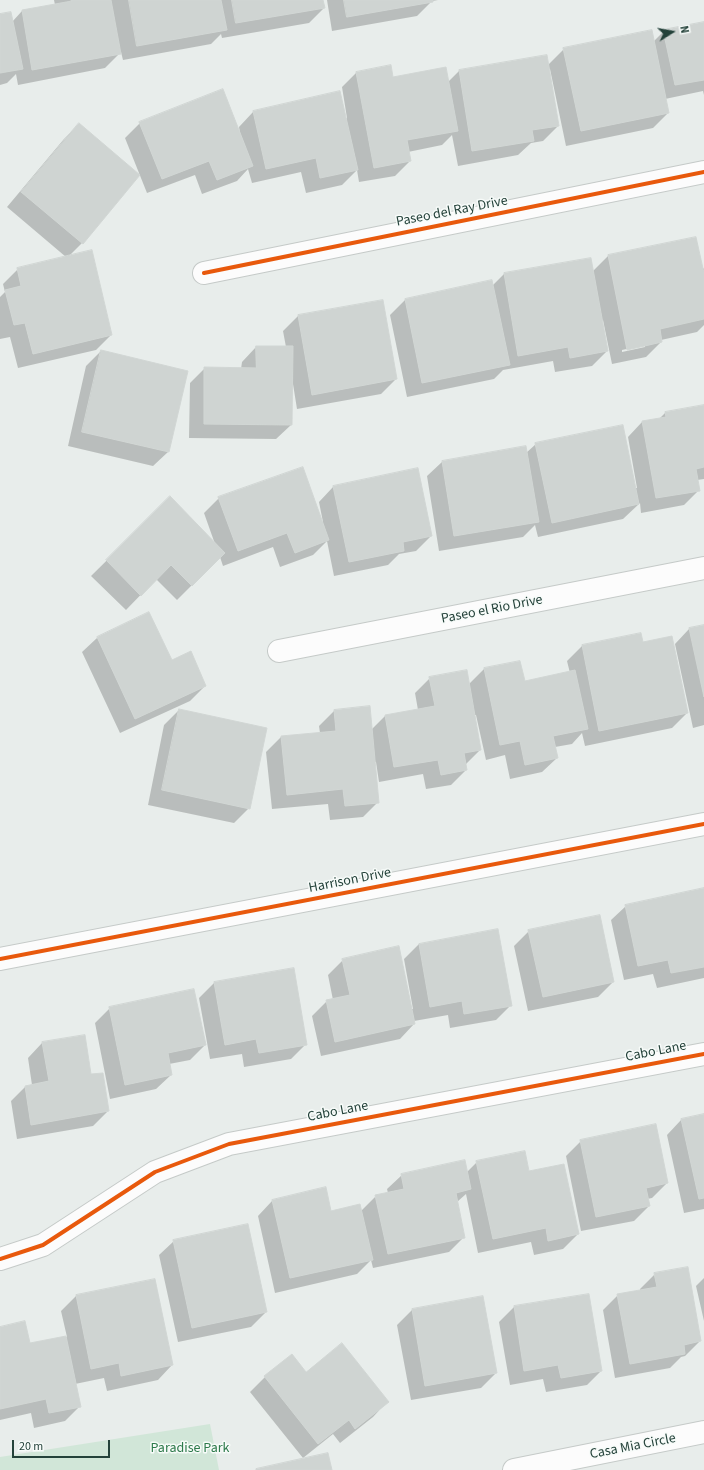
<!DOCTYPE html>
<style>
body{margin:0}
#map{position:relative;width:704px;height:1470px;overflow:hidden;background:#e8edeb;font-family:"Source Sans 3",sans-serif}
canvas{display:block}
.north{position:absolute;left:652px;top:12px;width:40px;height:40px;-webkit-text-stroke:3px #f7fbf9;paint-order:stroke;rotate:79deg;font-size:11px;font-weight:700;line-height:16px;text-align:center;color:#24423a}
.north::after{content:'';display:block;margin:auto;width:14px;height:18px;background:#24423a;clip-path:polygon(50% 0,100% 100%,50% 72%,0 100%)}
.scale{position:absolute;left:12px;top:1440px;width:98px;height:18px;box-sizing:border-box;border:2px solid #24423a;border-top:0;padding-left:5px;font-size:12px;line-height:14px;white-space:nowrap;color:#24423a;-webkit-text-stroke:3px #f7fbf9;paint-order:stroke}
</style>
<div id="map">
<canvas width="704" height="1470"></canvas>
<div class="north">N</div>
<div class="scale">20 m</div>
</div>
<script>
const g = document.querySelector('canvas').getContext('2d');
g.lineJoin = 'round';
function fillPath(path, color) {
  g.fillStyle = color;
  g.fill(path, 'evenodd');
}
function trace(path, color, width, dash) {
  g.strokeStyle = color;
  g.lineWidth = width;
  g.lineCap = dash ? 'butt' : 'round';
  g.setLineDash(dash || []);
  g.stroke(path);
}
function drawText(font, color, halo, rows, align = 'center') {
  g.font = font + ' "Source Sans 3",sans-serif';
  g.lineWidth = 3;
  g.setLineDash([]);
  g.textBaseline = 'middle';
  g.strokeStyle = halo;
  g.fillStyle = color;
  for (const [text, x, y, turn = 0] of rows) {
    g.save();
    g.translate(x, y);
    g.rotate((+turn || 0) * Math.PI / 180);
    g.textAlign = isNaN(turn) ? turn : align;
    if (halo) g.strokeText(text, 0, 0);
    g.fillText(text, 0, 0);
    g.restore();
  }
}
fillPath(new Path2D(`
 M210,1424l9,46h-219v-13z`), '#d1e6d8');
fillPath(new Path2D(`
 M54,0h268l2,8 -15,15 -87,15 -1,-4 -10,10 -88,16 -2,-8 -16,16 -87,17 -2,-11 -9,9 -7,2v-70l12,7 10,-11 33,-6z
 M327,0h111l-6,1 -15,15 -85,15z
 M704,23v72l-1,-4 -38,8 3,14 -15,15 -87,18 -16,-77h-2l10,57 -15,15 -12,2 -13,12 -60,11 -6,-31 -10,10 -34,7 2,9 -15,15 -36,6 -2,-12 -15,15 -36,8 -5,-21 -49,11 -4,-14 -11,12 -35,13 -7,-19 -48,18 -22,-55 15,-15 100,10 -1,-6 14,-15 93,7 1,-1 -5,-31 14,-14 36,5 56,4 11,-11 87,-15 2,9 16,-16 89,-7 11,-11z
 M79,124l3,119 -14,14 43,78 -15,15 -78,18 -8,-31 -10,2v-42l5,-5 -2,-8 15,-15 48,-12 -59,-50 57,-68z
 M696,238l6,32 2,-2v57l-7,7 -36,8v2l-15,15 -34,7 -9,-44 -1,1 5,30 -15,15 -37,6 -2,-11 -50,9 -9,9 -87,18 -17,-82 15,-15 86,-19 1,5 12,-12 87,-15 2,12 15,-15zM645,345v2l-23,5v-2z
 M382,301l14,78 -15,15 -84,15 -4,-25h-1l-1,41 -15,14 -87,-1 1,-55 15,-15 36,1 1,-7 14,-15h30l-3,-16 15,-15z
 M101,351l67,101 -15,14 -85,-20 18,-80z
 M704,406v73l-7,1 2,10 -15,15 -43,8 -1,-10 -17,16 -85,18 -3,-12 -12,12 -84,14 -12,-75 15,-14 83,-14 1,5 10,-9 99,44h2l-9,-51 14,-15 17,-3 6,-6z
 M333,487l98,49 -15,15 -17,3 -11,11 -54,11 -7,-35 -14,14 -33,12 -7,-20 -50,19 -3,-9 -43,43 -21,-21 -30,31 -35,-34 79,-78 45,46 -11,-31 15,-15 103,24h1l-4,-20z
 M149,614l23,48 33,24 -15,15 -70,32 -38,-81 15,-14z
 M704,626v99l-11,3 -18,-84 14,-15z
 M640,634l2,9 45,70 -15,15 -87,18 -3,-13 -10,11 -17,3 2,11 -15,14 -32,7 -5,-24 -19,5 -10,-45h-2l6,35 -15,15 1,5 -15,15 -25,4 -3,-15 -44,8 -3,-20h-2l4,40 -15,15 -33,3 -2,-16 -56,5 -6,-57 15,-15 39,-4 -1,-7 15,-15 37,19 14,-14 33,-6 -3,-17 15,-15 39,6 15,-15 36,-7 4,20 46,-9 -3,-12 15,-15z
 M179,710l70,98 -15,15 -86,-18 16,-80z
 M704,893v85l-47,10 -4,-14 -29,6 -13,-60 15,-14z
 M529,931l84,51 -15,15 -70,14 -14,-65z
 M419,944l91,62 -14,14 -46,8 -2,-13 -34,6v3l-14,15 -79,17 -9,-40 15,-15 6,-1 -5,-25 15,-15 68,49h2l-9,-50z
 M293,969l13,75 -15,15 -47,8 -2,-13 -32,5 -11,-61 15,-15z
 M110,1008l95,37 -15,15 -21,4 2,11 -15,14 -46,10 -15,-76z
 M42,1043l49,33 17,35 -15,15 -76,13 -6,-38 14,-14 7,-2 -4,-27z
 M704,1115v94l-20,4 -17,-78 14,-15z
 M581,1141l86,42 -15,15 -5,1 2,7 -15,15 -53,10 -15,-75z
 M477,1162l51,10 50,62 -15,15 -29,6 -3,-13 -53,11 -12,-59 -9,8 7,35 -15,15 -76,16 -2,-8 -14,14 -82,19 -17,-77 14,-15 58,11 31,-1 15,-15 12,-3 -1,-4 15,-14 65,-3z
 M174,1241l92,71 -15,15 -73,15 -19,-87z
 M655,1274l45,67 -15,15 -4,1 -11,11 -55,10 -12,-68 15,-15 22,-4v-2z
 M704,1278v43l-8,-35z
 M155,1280l17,85 -14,15 -51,11 -3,-13 -29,6 5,22 -15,15 -31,7 -3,-15 -31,7v-92l29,17 38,-8 -6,-26 15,-15z
 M588,1295l13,76 -14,14 -41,7 -3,-13 -33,6 -11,-63 15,-15z
 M482,1297l14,76 -15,15 -70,12 -14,-75 15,-15z
 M306,1373l81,29 -14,15 -33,26 -7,-9 -30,24 -53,-66 15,-15z`), '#0003');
const building = new Path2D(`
 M71,0h40l10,54 -89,16 -10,-60 50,-9z
 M129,0h92l6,30 -90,16z
 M232,0h91l2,8 -89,15z
 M344,0h89v2l-86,15z
 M11,12l12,57 -23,4v-59z
 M704,22v58l-29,5 -12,-55z
 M652,30l17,83 -88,18 -18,-83z
 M547,55l12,71 -27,4 2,11 -62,10 -13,-81z
 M391,65l2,12 53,-10 12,64 -51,9 4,21 -37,7 -18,-96z
 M223,89l30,77 -36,14 -8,-19 -47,18 -23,-57z
 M340,91l18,79 -38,8 -4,-20 -50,11 -13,-58z
 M79,123l61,52 -57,69 -62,-52z
 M696,237l8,36v46l-44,10 2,13 -35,8 -19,-95z
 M92,250l20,85 -79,19 -8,-31 -11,2 -9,-35 16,-4 -4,-18z
 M591,258l17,93 -38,7 -2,-11 -50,9 -14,-83z
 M492,280l18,85 -88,18 -17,-84z
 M383,300l14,79 -85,16 -14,-80z
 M256,346h37l-1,79 -88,-1v-57l52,1z
 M101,350l87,21 -19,81 -87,-20z
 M704,405v62l-8,2 4,22 -44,7 -14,-77 24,-4 -1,-5z
 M623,425l16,79 -87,19 -17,-80z
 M526,446l13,76 -85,14 -12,-75z
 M303,467l26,73 -34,13 -8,-20 -49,18 -20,-54z
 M418,468l14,68 -29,6 1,9 -55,11 -16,-76z
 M170,496l55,57 -33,33 -21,-21 -30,31 -35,-36z
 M149,612l23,48 19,-9 15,35 -71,33 -38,-82z
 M704,625v72l-15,-69z
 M641,633l2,9 29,-6 16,77 -89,18 -17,-86z
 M520,661l5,20 50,-11 13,59 -35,7 5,22 -33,7 -5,-24 -20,4 -16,-77z
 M467,670l14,80 -17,3 3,17 -26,5 -3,-15 -44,7 -9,-52 50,-9 -6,-29z
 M370,706l9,97 -34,3 -2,-17 -56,6 -6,-59 55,-5 -2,-21z
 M179,709l88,19 -17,81 -88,-19z
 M704,888v79l-33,6 -3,-13 -30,6 -13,-61z
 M600,915l14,67 -71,15 -15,-67z
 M498,929l14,77 -48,8 -2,-13 -32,6 -11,-63z
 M399,946l16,78 -80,18 -9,-42 24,-5 -8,-36z
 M294,968l13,77 -48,8 -3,-14 -31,6 -11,-63z
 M194,989l12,56 -38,8 4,22 -47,10 -16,-78z
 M85,1035l6,39 12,-1 6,38 -78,14 -6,-39 24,-5 -7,-39z
 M704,1114v84l-5,1 -18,-80z
 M656,1124l12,59 -22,5 4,18 -54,11 -16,-77z
 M525,1151l4,20 35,-7 15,70 -31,7 -2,-13 -53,11 -17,-78z
 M465,1160l6,29 -15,4 9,45 -77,16 -13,-59 29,-6 -3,-15z
 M326,1187l5,24 29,-7 13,56 -83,18 -18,-78z
 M248,1224l19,88 -75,16 -19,-88z
 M688,1267l13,74 -17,4 1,9 -55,10 -13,-70 40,-7 -3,-14z
 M155,1279l18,86 -52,11 -2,-13 -28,6 -15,-74z
 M589,1294l13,77 -41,7 -3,-13 -34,6 -10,-65z
 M483,1296l14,77 -72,13 -13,-77z
 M25,1321l5,22 36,-7 15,71 -32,6 -3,-14 -46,10v-82z
 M342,1343l47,59 -34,27 -6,-9 -31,24 -54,-68 28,-22 14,18z
 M328,1453l4,17h-76v-1z`);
fillPath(building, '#cfd4d2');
trace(building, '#d1d6d4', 1);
const street = new Path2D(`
 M204,273l500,-101
 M279,651l425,-83
 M0,959l704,-135
 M0,1259l43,-14 112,-73 74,-28 475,-90
 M514,1470l190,-38`);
trace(street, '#c5cac8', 24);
trace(street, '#fcfcfc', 22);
trace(new Path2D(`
 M204,273l500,-101
 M0,959l704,-135
 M0,1259l43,-14 112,-73 74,-28 475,-90`), '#e8590c', 4);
drawText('14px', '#24423a', '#f7fbf9', [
 ["Paseo del Ray Drive",452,212,-11],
 ["Paseo el Rio Drive",492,610,-11],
 ["Harrison Drive",350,881,-11],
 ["Cabo Lane",656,1052,-11],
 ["Cabo Lane",338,1112,-11],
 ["Casa Mia Circle",633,1447,-11]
]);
drawText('14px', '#2d7a4b', '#f7fbf9', [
 ["Paradise Park",190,1449]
]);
</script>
